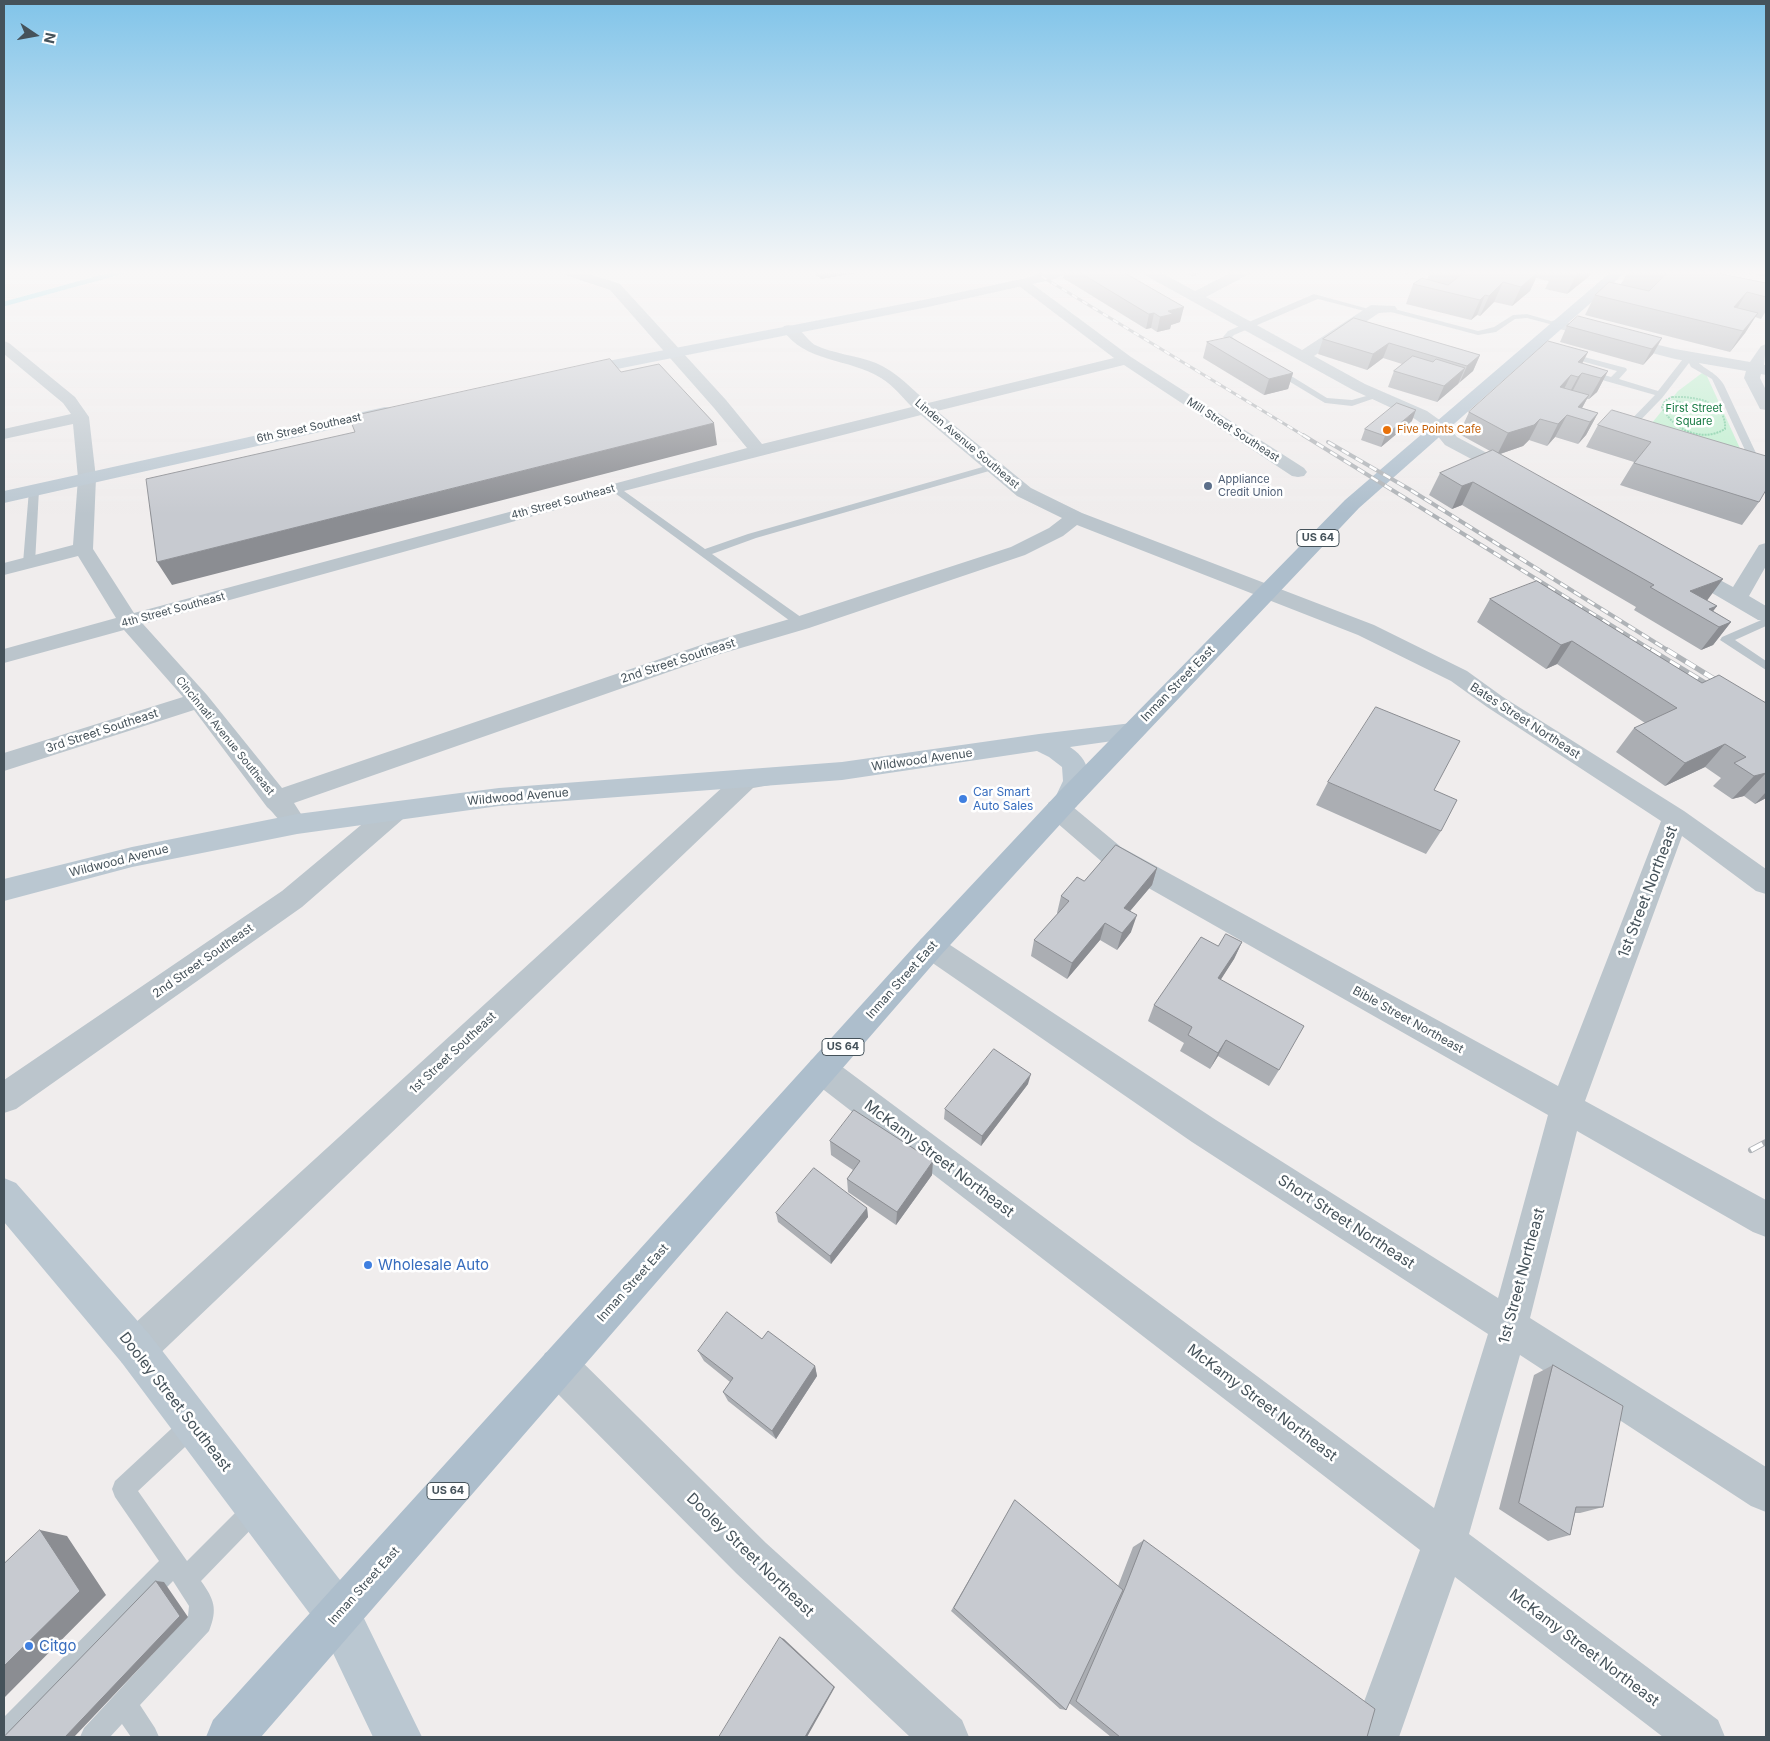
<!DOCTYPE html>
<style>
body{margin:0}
#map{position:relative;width:1770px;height:1741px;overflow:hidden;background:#f0eded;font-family:Inter,sans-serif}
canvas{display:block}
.frame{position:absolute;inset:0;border:5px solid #45525a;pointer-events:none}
.north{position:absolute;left:10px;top:10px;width:50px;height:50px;-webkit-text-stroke:4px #fff;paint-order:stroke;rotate:102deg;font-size:14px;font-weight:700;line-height:20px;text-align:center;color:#45525a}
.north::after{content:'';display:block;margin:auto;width:18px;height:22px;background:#45525a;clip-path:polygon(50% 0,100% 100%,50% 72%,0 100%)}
</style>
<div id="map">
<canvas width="1770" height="1741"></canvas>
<div class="frame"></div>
<div class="north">N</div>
</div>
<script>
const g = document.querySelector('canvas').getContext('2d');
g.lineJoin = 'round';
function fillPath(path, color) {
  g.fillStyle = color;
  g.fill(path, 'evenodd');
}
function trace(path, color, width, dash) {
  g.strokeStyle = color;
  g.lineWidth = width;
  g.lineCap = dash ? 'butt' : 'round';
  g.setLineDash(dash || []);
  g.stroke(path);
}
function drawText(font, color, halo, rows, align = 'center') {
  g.font = font + ' Inter,sans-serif';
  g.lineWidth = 5;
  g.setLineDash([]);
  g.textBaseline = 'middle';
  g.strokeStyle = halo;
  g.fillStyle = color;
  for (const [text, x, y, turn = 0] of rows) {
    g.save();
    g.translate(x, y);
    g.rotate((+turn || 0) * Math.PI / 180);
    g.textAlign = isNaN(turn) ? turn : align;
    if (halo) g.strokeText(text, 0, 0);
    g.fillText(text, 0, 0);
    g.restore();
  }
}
fillPath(new Path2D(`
 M1702,373l4,1 37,81 -96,-26 31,-38z`), '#bec');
trace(new Path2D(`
 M4,304l124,-34`), '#88dceb', 4.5);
trace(new Path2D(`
 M1672,397c22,-1 55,4 53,32 -23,14 -52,1 -63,-22l3,-6z
 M1676,401l37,11`), '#73cb9b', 2, [2, 1]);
fillPath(new Path2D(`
 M1314,294l62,17 -4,2 -54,-14 -84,36 -2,2 14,10v4h-6l-17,-14 5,-6z
 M1387,307l91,24 16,-4 19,-12 14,-1 34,10 -4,2 -30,-8 -12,1 -19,13 -18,3 -91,-24z
 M1531,343l95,25 1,2 -8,9 39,12 28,-36h6c10,15 23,15 32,30l39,83 -5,3 -136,-38v-4l33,-34 -74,-21 -1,-2 4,-3 27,8 6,-6 -86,-24zM1689,363l2,4 21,12 39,84 -120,-33 31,-32z
 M1275,366l52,32 25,2 25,-7 4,3 -29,10 -27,-3 -53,-32 -1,-2z
 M993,464l3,1v4l-240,69 -44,16 93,66 2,3 -6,4 -4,-1 -189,-138 1,-2h8l88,63 43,-15z
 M34,487l5,3 -4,73 -6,3 -6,-3 6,-73z
 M1766,618v8l-31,14 31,21v9l-46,-30 2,-3z
 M192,1414l8,3 3,8 -3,8 -62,58 49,70 60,-60 8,-4 8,4 4,8 -4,8 -62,64c13,18 17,28 8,50l-69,74 15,23 4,9h-28l-9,-13 -12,13h-30l4,-9 104,-112 1,-10 -16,-25 -153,156h-16v-20l155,-156 -44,-64 -3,-8 3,-8 69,-64z`), '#bbc5cc');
fillPath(new Path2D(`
 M558,270h20l42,14 106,116 36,44 150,-37c-9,-9 -19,-22 -31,-29 -32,-20 -76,-15 -99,-49l2,-3c15,-4 20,12 31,19 16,8 43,11 61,18 21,9 35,25 52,40l186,-45 -99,-75 7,-4 5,1 104,77 173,111 3,4 -3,4 -6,1 -6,-1 -168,-111 -187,46 94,77 51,25 292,112 93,46 36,26 181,114 82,58v25l-10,-3 -74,-55 -97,265 181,99v37l-13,-5 -176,-101 -47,187 236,149v45l-15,-6 -231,-151 -51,179 249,186 7,17h-62l-208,-160 -56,160h-48l69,-187 -609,-470 -5,-10 5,-10 11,-4 11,4 601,448 54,-174 -296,-192 -271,-187 -5,-8 5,-8 10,-4 10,4 275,181 282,178 50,-183 -447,-254 -52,-45 -4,-7 4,-7 9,-2 9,2 54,45 437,239 103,-265 -174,-114 -36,-26 -93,-46 -281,-110 -14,11 -38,19 -216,73 -92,27 -423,148 7,11 -4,7c-19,6 -18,-4 -30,-14l-73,-97 -190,61v-18l179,-56 -59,-67 -120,33v-14l112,-31 -38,-62 -74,19v-12l69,-18 5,-67 -5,-54 -69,15v-10l67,-15 -8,-11 -59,-49v-13l5,2 66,54 14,20 7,61 -3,71 41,64 613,-165 -33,-40 -104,-118 -50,-17zM921,415l96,81 45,22 -13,10 -38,19 -218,71 -92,27 -419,143 -75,-93 -64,-71 477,-132z
 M1139,270h17l39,21 41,-21h17l-2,3 -45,24 96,53 69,-45 24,1 2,3 -2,3 -16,1 -65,43 51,28 62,27 21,15 9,11 60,32 3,4 -3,4 -6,1 -6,-1 -60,-32 -9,-11 -21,-15 -62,-29 -212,-117z
 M1744,270h22v7l-20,-4z
 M1557,320l118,29 75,13 11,-16 5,-2 -2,21h2v10l-5,-1 -1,4 6,12v20l-6,-1 -2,-4 -14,-27 2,-7 -71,-12 -123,-32 -2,-3 2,-3z
 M1766,543v23l-17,30 17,10v15l-8,-1 -80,-47 -3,-4 3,-4 7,-2 7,2 41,22 26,-42z
 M773,768l9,3 4,6 -4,6 -29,5 -603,575 -14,5 -14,-5 -5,-14 5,-14 615,-561z
 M394,802l9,3 4,7 -4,7 -101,88 -286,202 -12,4v-33l278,-189 103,-86z
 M559,1347l14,6 193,190 196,177 7,17h-59l-174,-164 -191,-192 -6,-14 6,-14z`), '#bbc5cc');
fillPath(new Path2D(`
 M1053,270h18l-2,3 -14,6 -127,28 -351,70 -6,-2 -2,-3 2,-3 6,-2 351,-68 94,-20z
 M385,407l6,1 2,4 -2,4 -387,87v-12z
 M1132,723l9,2 3,6 -3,6 -71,10c26,17 19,37 6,60l-9,2 -9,-2 -4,-7 9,-19 -1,-14 -13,-10 -12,-6 -195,29 -343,26 -202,28 -165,33 -128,34v-22l128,-32 165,-33 202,-26 343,-26 197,-28z
 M4,1178l12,5 134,152 204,263 68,139h-49l-51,-107 -200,-267 -118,-141z`), '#bac7d1');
fillPath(new Path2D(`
 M1613,270h15l-269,238 -283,299 -135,148 -680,782h-55l7,-17 708,-781 137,-146 287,-293z`), '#adbecc');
const railFar3 = new Path2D(`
 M1031,270l275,167`);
const railFar2 = new Path2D(`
 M1303,435l350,216
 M1328,442l81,47 260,162`);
const railFar1 = new Path2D(`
 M1651,650l64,39
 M1667,650l57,35`);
const rail = new Path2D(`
 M1751,1150l15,-8`);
trace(railFar3, '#afb3b7', 3);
trace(railFar2, '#afb3b7', 4);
trace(railFar1, '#afb3b7', 5.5);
trace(rail, '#afb3b7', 6);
trace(railFar3, '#fff', 2, [6]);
trace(railFar2, '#fff', 2.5, [8]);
trace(railFar1, '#fff', 4, [11]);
trace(rail, '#fff', 4.5, [13]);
fillPath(new Path2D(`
 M809,270h64l-52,9z
 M1064,270h64l-1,4 53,48 -9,3 -1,4 -13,3 -6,-4 -5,1 -83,-51z
 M1174,270h30l-10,6z
 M1390,270h23l-6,4z
 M1430,270h164l-2,4 -25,20 -22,-5 4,-8 -13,-3 -6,13 -18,15 -18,-4 -14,14 -3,-1 -6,5 -65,-16 7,-20 14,-5z
 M1629,270h73l64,13v28l-5,8 -6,-2 -10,16 -15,19 -145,-37 10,-20 26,-11z
 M1354,318l126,37 -7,16 -36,31 -49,-15 6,-16 8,-7 -19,-6 -16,12 -49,-16 5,-15z
 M1567,326l95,12 -9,16 -10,11 -83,-23z
 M1207,342l86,31 -5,16 -24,6 -61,-37z
 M1588,352l-6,12 26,7 -11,21 -8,7h-2l-5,9 16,5 -12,22 -8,9 -23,-7 -8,9 -18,-6 -6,6 -23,8 207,147 10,5 -4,5 18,11 -18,23 -12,5 -67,-40 2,-3 -174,-102 -10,4 -23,-14 11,-22 50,-22 -31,-17 10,-22z
 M1412,421l-31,26 -20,-7 4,-11z
 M1598,425l168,31 -7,46 -17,23 -122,-40 14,-23 -48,-15z
 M1490,599l212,84 64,20v95l-11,6 -11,-8 -12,3 -19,-13 8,-8 -16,-11 -40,19 -49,-34 18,-24 11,-5 -88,-59 -11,5 -69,-47z
 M1328,782l113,49 -15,23 -110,-49z
 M1157,868l-5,17 -22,26 1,21 -14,18 -17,-10 -33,39 -36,-23 3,-16 24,-26 -1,-1 4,-17 23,-15z
 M1242,942l-8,17 -14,21 59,90 -10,16 -51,-30 -8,13 -30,-18 4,-8 -36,-22 6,-16 64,-59z
 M1028,1084l-47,62 -37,-27 1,-10z
 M830,1141l102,34 -36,50 -48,-33 -1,-13 6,-9 -22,-15z
 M867,1208l1,9 -37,47 -53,-42 -2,-9z
 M762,1339l53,27 2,10 -41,63 -48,-38 -5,-9 7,-10 -26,-21 -6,-10z
 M1553,1365l50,142 -23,6h-5l-5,22 -22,6 -49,-32 35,-134z
 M1015,1500l103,86 15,-39 11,-7 223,197h-256l-42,-34 -3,7 -6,-1 -109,-98z`), '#abaeb3');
fillPath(new Path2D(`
 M820,270h53l-52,9z
 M1128,270l-3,14 -2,-12z
 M1195,270h9l-10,6z
 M1408,270h5l-6,4z
 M1582,270h12l-2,4 -25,20 9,-19z
 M1539,271l-9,20 -18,15 9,-19z
 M1503,282l-9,20 -14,14 9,-20z
 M1747,292l-12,20 -13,15 12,-20z
 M1485,295l-8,20 -6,5 9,-20z
 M1184,307l-4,15 -9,3 -1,4 -13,3 3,-15 8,-6z
 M1154,313l-3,15 -5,1 3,-15z
 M1758,313l-13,20 -15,19 13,-21z
 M1662,338l-9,16 -10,11 9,-16z
 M1389,343l-6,15 -16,12 6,-16z
 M1588,352l-11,21 -6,2 -11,22v-10l18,-25z
 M1480,355l-7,16 -13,11 7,-16z
 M1465,368l-7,16 -21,18 7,-16z
 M1608,371l-11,21 -8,7 12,-21z
 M1293,373l-5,16 -24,6 5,-16z
 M1582,373l-11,21 -5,5 12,-22z
 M1589,395l-12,22 1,-10z
 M1416,410l-4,11 -31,26 4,-11z
 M1598,413l-12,22 -8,9 12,-22z
 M1567,415l-12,22 -8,9 11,-22z
 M1540,419l-11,21 -6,6 -26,9 11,-22z
 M714,423l3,22 -545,140 -15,-23z
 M1473,482l-11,23 -10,4 10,-23z
 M1723,579l-17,23 -16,-11z
 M1717,606l-10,13 2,-10z
 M1731,622l-18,23 -12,5 18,-23z
 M1572,641l-15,23 -11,5 15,-24z
 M1725,744l-20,23 -40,19 20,-23z
 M1766,773l-22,23 -12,3 22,-23z
 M1766,792v6l-11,6z
 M1157,868l-5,17 -33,39 5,-16z
 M1137,915l-6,17 -14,18 5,-17z
 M1105,923l-5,17 -33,39 5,-16z
 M1242,942l-8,17 -23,36 7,-17z
 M1226,1040l-8,16 -8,13 8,-16z
 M1031,1074l-3,10 -47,62 1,-10z
 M933,1161l-1,14 -36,50 1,-13z
 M867,1208l1,9 -37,47 -1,-8z
 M815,1366l2,10 -41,63 -4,-8z
 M40,1530l27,6 39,59 -102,103v-32z
 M156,1581l8,1 24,35 -114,120h-9z
 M780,1637l4,2 51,48 -28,50h-2z`), '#8b8d92');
const building = new Path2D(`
 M1076,270h51l-4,2 61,35 -16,4 5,3 -13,3 -6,-4 -5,1z
 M1455,270h78l6,1 -18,16 -18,-5 -14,14 -4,-1 -5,5 -67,-16 9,-6 26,7 17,-13z
 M1555,270h27l-6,5z
 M1650,270h52l64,13v14l-19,-5 -13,15 24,6 -15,18 -148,-36 14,-13 40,9 17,-17z
 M1578,316l84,22 -10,11 -85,-23z
 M1354,318l126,37 -13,11 -78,-23 -16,11 -50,-15z
 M1230,337l63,36 -24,6 -62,-37z
 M1548,341l40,11 -10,10 30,9 -7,7 -19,-5 -4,4 -7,-2 -11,12 29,8 -11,12 20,6 -8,9 -23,-7 -9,9 -18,-5 -6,6 -26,8 -39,-21z
 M1413,356l20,6 3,-3 29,9 -21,18 -50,-15z
 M610,359l11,13 38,-8 55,59 -557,139 -11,-83 209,-47 -6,-15z
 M1397,403l19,7 -31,26 -20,-7z
 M1612,410l154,46v34l-7,12 -125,-39 17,-21 -53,-17z
 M1493,450l230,129 -33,12 27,15 -8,3 22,13 -12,5 -69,-40 4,-2 -181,-103 -11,4 -22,-13z
 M1537,581l165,102 17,-8 47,28v70l-12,3 -20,-13 12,-6 -21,-13 -40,19 -51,-35 43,-20 -105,-67 -11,4 -71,-46z
 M1376,707l84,34 -26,49 23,10 -16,31 -113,-49z
 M1116,845l41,23 -33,40 13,7 -15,18 -17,-10 -33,40 -38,-23 35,-39 -8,-5 16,-19 7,4z
 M1226,934l16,8 -24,36 86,48 -25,44 -53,-30 -8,13 -30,-18 4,-8 -38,-22 47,-68 17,9z
 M994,1049l37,25 -49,62 -37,-27z
 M854,1110l79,51 -36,51 -50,-33 13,-18 -30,-20z
 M814,1168l53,40 -37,48 -54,-43z
 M727,1312l35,27 6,-8 47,35 -43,65 -49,-39 10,-14 -35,-27z
 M1553,1365l70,41 -20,101h-27l-6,28 -51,-32z
 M1015,1500l108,90 -57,120 -112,-102z
 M40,1530l40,61 -76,75v-102z
 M1144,1540l231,169 -8,28h-247l-44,-36 49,-113z
 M156,1581l24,35 -115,121h-61z
 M780,1637l54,50 -29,50h-86z`);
fillPath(building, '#c7cad0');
trace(building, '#8b8d92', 1);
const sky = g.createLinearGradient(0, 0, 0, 514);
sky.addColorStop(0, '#81c4e9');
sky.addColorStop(0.53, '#f8f7f7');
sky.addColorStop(1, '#f8f7f700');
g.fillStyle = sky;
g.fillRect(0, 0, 1770, 514);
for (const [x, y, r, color] of [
 [1387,430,5,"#e8710a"],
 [1208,486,5,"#5c6f8a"],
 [963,799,5,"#3f7fe0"],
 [368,1265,5,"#3f7fe0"],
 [29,1646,5,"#3f7fe0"]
]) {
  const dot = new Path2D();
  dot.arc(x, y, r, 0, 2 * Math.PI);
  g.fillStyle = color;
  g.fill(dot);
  trace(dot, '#fff', 2);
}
drawText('11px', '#177a43', '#fff', [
 ["First Street",1694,409],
 ["Square",1694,422]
]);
drawText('11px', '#45525a', '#fff', [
 ["6th Street Southeast",309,428,-12],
 ["Mill Street Southeast",1233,430,33],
 ["Linden Avenue Southeast",967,444,40],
 ["4th Street Southeast",563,502,-15],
 ["4th Street Southeast",173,610,-15],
 ["Cincinnati Avenue Southeast",225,736,51]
]);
drawText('11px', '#c56008', '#fff', [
 ["Five Points Cafe",1397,430]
], 'left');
drawText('11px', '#4e5e75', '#fff', [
 ["Appliance",1218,480],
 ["Credit Union",1218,493]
], 'left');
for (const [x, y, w] of [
 [1318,538,42],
 [843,1047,42],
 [448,1491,42]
]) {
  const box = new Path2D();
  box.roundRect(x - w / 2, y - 8.5, w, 17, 4);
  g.fillStyle = '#fff';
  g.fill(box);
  trace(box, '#45525a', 1);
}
drawText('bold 11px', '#45525a', null, [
 ["US 64",1318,538],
 ["US 64",843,1047],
 ["US 64",448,1491]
]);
drawText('12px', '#45525a', '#fff', [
 ["2nd Street Southeast",678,661,-18],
 ["Inman Street East",1178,684,-46],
 ["Bates Street Northeast",1525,721,33],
 ["3rd Street Southeast",102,731,-18],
 ["Wildwood Avenue",922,760,-8],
 ["Wildwood Avenue",518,797,-5],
 ["Wildwood Avenue",119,861,-14],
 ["2nd Street Southeast",203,961,-35],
 ["Inman Street East",902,980,-48],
 ["Bible Street Northeast",1408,1020,29],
 ["1st Street Southeast",453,1053,-43],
 ["Inman Street East",633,1283,-48],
 ["Inman Street East",364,1586,-48]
]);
drawText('12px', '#366cbe', '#fff', [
 ["Car Smart",973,792],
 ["Auto Sales",973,806]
], 'left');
drawText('15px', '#45525a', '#fff', [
 ["1st Street Northeast",1648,892,-69],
 ["McKamy Street Northeast",939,1159,37],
 ["Short Street Northeast",1346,1222,33],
 ["1st Street Northeast",1522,1276,-75],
 ["Dooley Street Southeast",175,1402,52],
 ["McKamy Street Northeast",1262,1403,37],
 ["Dooley Street Northeast",750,1555,44],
 ["McKamy Street Northeast",1584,1648,37]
]);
drawText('15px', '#366cbe', '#fff', [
 ["Wholesale Auto",378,1265],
 ["Citgo",39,1646]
], 'left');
</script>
